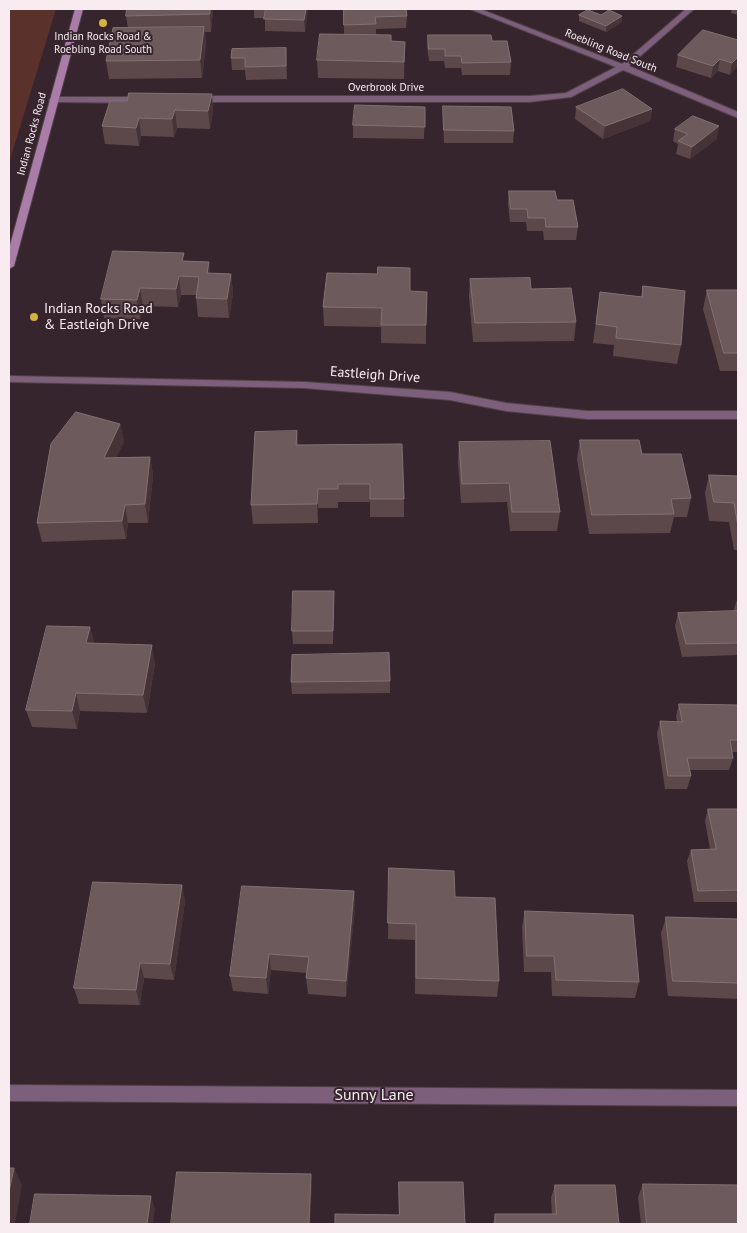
<!DOCTYPE html>
<style>
body{margin:0}
#map{position:relative;width:747px;height:1233px;overflow:hidden;background:#36252d;font-family:"PT Sans",sans-serif}
canvas{display:block}
.frame{position:absolute;inset:0;border:10px solid #f8ecf1;pointer-events:none}
</style>
<div id="map">
<canvas width="747" height="1233"></canvas>
<div class="frame"></div>
</div>
<script>
const g = document.querySelector('canvas').getContext('2d');
g.lineJoin = 'round';
function fillPath(path, color) {
  g.fillStyle = color;
  g.fill(path, 'evenodd');
}
function trace(path, color, width, dash) {
  g.strokeStyle = color;
  g.lineWidth = width;
  g.lineCap = dash ? 'butt' : 'round';
  g.setLineDash(dash || []);
  g.stroke(path);
}
function drawText(font, color, halo, rows, align = 'center') {
  g.font = font + ' "PT Sans",sans-serif';
  g.lineWidth = 4;
  g.setLineDash([]);
  g.textBaseline = 'middle';
  g.strokeStyle = halo;
  g.fillStyle = color;
  for (const [text, x, y, turn = 0] of rows) {
    g.save();
    g.translate(x, y);
    g.rotate((+turn || 0) * Math.PI / 180);
    g.textAlign = isNaN(turn) ? turn : align;
    if (halo) g.strokeText(text, 0, 0);
    g.fillText(text, 0, 0);
    g.restore();
  }
}
fillPath(new Path2D(`
 M9,9h47l-47,154z`), '#5b322b');
const street = new Path2D(`
 M470,9h10l142,55 64,-55h8l-65,57 109,46v6l-115,-48 -52,27 -42,5h-334l-4,-3 4,-3h334l37,-3 50,-26z
 M53,97h90l4,3 -4,3 -93,-1 -1,-2z
 M9,376l295,6 146,10 56,11 81,8h151v8h-151l-81,-8 -56,-11 -146,-12 -295,-6z
 M9,1085l729,5v16l-729,-5z`);
const secondary = new Path2D(`
 M75,9h8l-69,257 -5,3v-20z`);
trace(street, '#514148', 2);
trace(secondary, '#514148', 2);
fillPath(street, '#7c5f7b');
fillPath(secondary, '#aa7ca8');
fillPath(new Path2D(`
 M213,9l-2,23h-6l1,13 -4,33 -93,1 -3,-18 22,-33 -2,-12z
 M254,9h53l-2,23 -40,-1v-13h-11z
 M344,9l63,7 -1,12 -30,1v5l15,7 14,1 -1,37 -86,-1 -1,-18 27,-26z
 M732,9h6v6l-7,-2z
 M579,15h22l21,1v6l-16,10 -27,-11z
 M428,35l64,6 19,21 -1,13h-48l-1,-7h-16l-1,-7h-15l-2,-14z
 M738,40l-8,35 -12,-4 -7,7 -35,-11 2,-12z
 M286,48l1,31 -41,1 -1,-10h-13l-1,-12z
 M212,94l1,18 -3,17 -33,-1 -3,9 -33,-1 -2,10 -34,-2 -3,-18 25,-25z
 M443,106l71,25 -1,12h-69l-1,-24z
 M425,107l-1,32 -71,-1v-13z
 M576,107l76,2 -2,12 -47,18 -28,-20z
 M675,129l42,10 -27,20 -14,-5 2,-10 -5,-3z
 M509,191l48,9 21,27 -2,13h-32l-1,-9h-16l-1,-9h-16l-2,-18z
 M185,261l24,1 1,12h21l2,19 -4,25 -31,-1 -2,-19v-3h-15l-3,12 -35,-1 -3,13 -36,-1 -3,-19z
 M470,279l61,10 45,33 -2,19 -101,1 -4,-45z
 M643,286l38,59 -4,19 -64,-8 1,-11 -21,-2 7,-51 41,5z
 M707,290h31v81h-18l-17,-62z
 M410,291l16,34v19l-45,-1v-16l-57,-1 -1,-19z
 M120,424l4,18 -8,15h34l3,18 -5,48h-20l-2,16 -84,3 -5,-19z
 M297,431l1,14 106,54v18h-34v-15h-32v6h-20v15l-65,1 -2,-19z
 M580,440l62,14 49,44 -4,19h-13l-4,16 -81,1 -12,-75z
 M459,442l101,70 -3,19h-47l-3,-29 -46,1 -3,-42z
 M709,475l29,1v74h-4l-5,-28 -20,-1 -4,-28z
 M334,591l-1,53h-40l-1,-13z
 M738,596v59l-56,2 -7,-31 3,-13 57,-2 -1,-2z
 M90,627l4,16 61,20 -8,50 -67,-2 -3,18 -45,-2 -6,-17z
 M390,681v12l-98,1 -1,-12z
 M679,704l59,1v47h-6l1,6 -4,12h-39l1,6 -4,13h-22l-8,-55 3,-13 17,1 -1,-6z
 M708,809h30v93h-44l-7,-41 4,-11 19,-1 -5,-28z
 M389,868l66,29 44,84 -2,16 -82,-3v-54l-27,-1z
 M182,885l3,16 -11,79 -30,-2 -4,27 -61,-1 -5,-16z
 M354,891l1,17 -9,89 -38,-3 -2,-16 1,-5 -36,-3 -3,24 -35,-3 -3,-15z
 M525,911l114,71 -4,16 -83,-2 -1,-24h-27l-2,-45z
 M666,917l72,2v80l-70,-3 -7,-63z
 M643,1184l95,40h-97l-3,-27z
 M555,1185l64,39h-126l2,-10h57l-1,-16z`), '#5c484b');
fillPath(new Path2D(`
 M210,9h3l-2,23 -1,-18z
 M306,9h1l1,3 -3,20 -1,-12z
 M622,16v6l-16,10v-6z
 M204,27l2,18 -4,33 -2,-18z
 M738,57v9l-8,9 2,-12z
 M720,59l-2,12 -7,7 2,-12z
 M212,94l1,18 -3,17 -2,-18z
 M652,109l-2,12 -47,18 2,-13z
 M175,110l2,18 -3,9 -2,-18z
 M139,118l2,18 -2,10 -3,-18z
 M719,126l-2,13 -27,20 2,-12z
 M209,262l2,19 -4,-8z
 M231,274l2,19 -4,25 -2,-19z
 M179,276l2,19 -3,12 -2,-18z
 M140,288l3,18 -3,13 -3,-19z
 M120,424l4,18 -17,34 -3,-18z
 M150,457l3,18 -5,48 -3,-19z
 M318,489v34l-1,-19z
 M125,505l3,18 -2,16 -4,-18z
 M90,627l4,18 -8,-2z
 M152,645l3,18 -8,50 -4,-18z
 M76,693l4,18 -3,18 -5,-18z
 M182,885l3,16 -11,79 -4,-16z
 M354,891l1,17 -9,89v-16z
 M269,954l2,16 -3,24 -2,-16z
 M140,963l4,15 -4,27 -4,-15z
 M14,1168l8,17 -7,39h-6v-32z
 M311,1174l1,13 -2,37h-1z
 M151,1196l4,13 -2,15h-6z`), '#463337');
const building = new Path2D(`
 M127,9h83v5l-84,2z
 M266,9h40l-2,11 -40,-1z
 M344,9h62l1,7 -32,1 1,7 -32,1z
 M588,10l13,5 8,-5 13,6 -16,10 -27,-11z
 M204,27l-4,33 -94,1 7,-33z
 M703,30l35,10v17l-6,6 -12,-4 -7,7 -35,-11z
 M320,34l71,1v6l14,1 -1,20 -87,-2z
 M428,35h63l1,6h15l4,21 -49,1 -1,-7h-16v-7h-16z
 M286,48v18l-41,1v-9h-14l1,-9z
 M623,89l29,20 -47,17 -29,-19z
 M129,93l83,1 -4,17 -33,-1 -3,9 -33,-1 -3,10 -34,-2 8,-25h17z
 M355,105l70,2v20l-72,-2z
 M443,106l68,1 3,24 -70,-1z
 M693,116l26,10 -27,21 -14,-6 10,-7 -13,-5z
 M509,191h46l2,9h16l5,27h-32l-1,-9h-17l-1,-9h-16z
 M113,251l71,2 -2,8 27,1 -2,11 24,1 -4,25 -31,-1 3,-21 -20,-1 -3,13 -36,-1 -3,12 -36,-1z
 M378,267l32,1v23l17,1 -1,33h-45l1,-17 -59,-1 4,-34 50,1z
 M530,278l1,11 40,-1 5,34 -101,1 -5,-44z
 M643,286l42,5 -4,54 -65,-7 1,-11 -21,-3 4,-32 42,5z
 M707,290h31v63h-14z
 M76,412l44,12 -16,34 46,-1 -5,47 -20,1 -3,16 -85,2 14,-79z
 M297,431l-1,14 106,-1 2,55h-34v-15h-32v5h-20l-1,15 -66,1 4,-73z
 M580,440h59l3,14h39l10,44 -20,1 3,15 -82,1z
 M550,441l10,71h-48l-3,-29 -47,1 -3,-42z
 M709,475l29,1v50l-4,-23 -20,-1z
 M293,591h41l-1,40h-41z
 M738,611v32l-52,1 -8,-31z
 M47,626l43,1 -4,16 66,2 -9,50 -67,-2 -4,18 -46,-1z
 M389,653l1,28 -99,1 1,-27z
 M679,704l59,1v35h-8l3,18h-46l4,18h-23l-8,-55 22,1z
 M708,809h30v81l-40,1 -7,-41 25,-1z
 M389,868l65,3 1,26 40,1 4,83 -83,-3v-54l-28,-1z
 M93,882l89,3 -12,79 -30,-1 -4,27 -62,-2z
 M242,886l112,5 -8,90 -40,-3 3,-21 -40,-3 -3,24 -36,-2z
 M525,911l108,4 6,67 -83,-2 -2,-24h-27z
 M666,917l72,2v64l-65,-2z
 M9,1168h5l-5,24z
 M177,1172l134,2 -2,50h-138z
 M399,1182h64l2,42h-130v-10l64,1z
 M643,1184l95,1v39h-91z
 M555,1185h60l4,39h-124v-10h61z
 M35,1194l116,2 -4,28h-117z`);
fillPath(building, '#6d5a5c');
trace(building, '#827174', 1);
for (const [x, y, r, color] of [
 [103,23,5,"#d5b535"],
 [34,317,5,"#d5b535"]
]) {
  const dot = new Path2D();
  dot.arc(x, y, r, 0, 2 * Math.PI);
  g.fillStyle = color;
  g.fill(dot);
  trace(dot, '#36252d', 2);
}
drawText('11px', '#f8ecf1', '#36252d', [
 ["Indian Rocks Road &",103,37],
 ["Roebling Road South",103,50]
]);
drawText('11px', '#f8ecf1', '#36252d', [
 ["Roebling Road South",611,51,22],
 ["Overbrook Drive",386,88],
 ["Indian Rocks Road",32,134,-75]
]);
drawText('14px', '#f8ecf1', '#36252d', [
 ["Indian Rocks Road",44,309],
 ["& Eastleigh Drive",44,325]
], 'left');
drawText('14px', '#f8ecf1', '#36252d', [
 ["Eastleigh Drive",375,375,4]
]);
drawText('16px', '#f8ecf1', '#36252d', [
 ["Sunny Lane",374,1095]
]);
</script>
